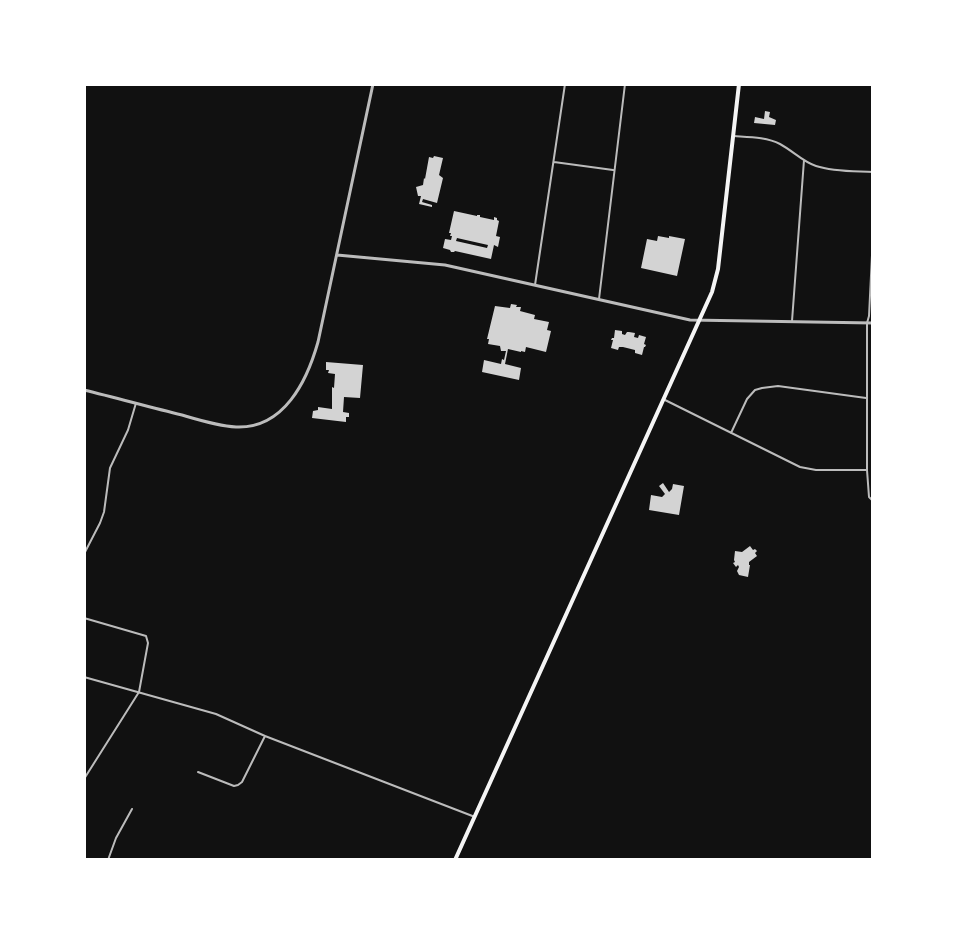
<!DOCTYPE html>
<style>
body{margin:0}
#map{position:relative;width:957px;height:944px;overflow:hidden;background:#111;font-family:"Asap Condensed",sans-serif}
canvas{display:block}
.frame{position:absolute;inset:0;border:86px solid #fff;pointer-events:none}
</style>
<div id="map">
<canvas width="957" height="944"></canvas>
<div class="frame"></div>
</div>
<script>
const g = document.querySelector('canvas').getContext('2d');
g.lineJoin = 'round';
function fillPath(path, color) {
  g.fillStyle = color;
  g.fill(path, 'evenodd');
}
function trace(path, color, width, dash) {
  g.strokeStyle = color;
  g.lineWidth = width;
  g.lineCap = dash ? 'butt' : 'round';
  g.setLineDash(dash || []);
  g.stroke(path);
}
fillPath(new Path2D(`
 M765,111l5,1 -1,5 7,3 -1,5 -21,-2 1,-6 9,2z
 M434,156l9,2 -4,17 4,3 -6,25 -14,-4 -1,3 10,3v2l-13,-3 2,-8h-3l-2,-9 7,-2 1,-7 1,1 4,-22 4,1z
 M454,211l23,5v-1h3v2l14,3v-3l3,1v2l2,1 -3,15 4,1 -2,10 -4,-2 -3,14 -36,-8 -1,1h-3l-1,-2 -7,-2 2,-9 6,1 1,-4h-2l1,-3h-2zM457,238l31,7 -1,3 -31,-7z
 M658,236l11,2v-2l16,3 -8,37 -36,-8 6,-29 10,2z
 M511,304l6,1 -1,2h5l-1,4 15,4 -1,4 15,3 -2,8 4,1 -5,21 -20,-5 -1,5 -4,-1v1l-13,-3 -3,15 16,4 -2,12 -37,-8 2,-12 17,4 1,-5 2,1 2,-9h-5l-1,-5 -12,-2 1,-5h-2l8,-33 15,2z
 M615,330l7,1v3l3,1 2,-3h2l6,1 -1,4 4,1 1,-3 7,2 -2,7 2,1 -1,2h-1l-2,8 -7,-2v-3l-12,-3h-4l-1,3 -7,-2 2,-8h-2l1,-2h2z
 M326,362l37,3 -3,33 -16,-1 -1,15 6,1v4h-3v5l-34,-4 1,-7 5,-1v-3l14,2v-22l2,1 1,-14 -7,-1 1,-3h-3z
 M663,483l6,9 3,-3 1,-5 11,2 -5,29 -30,-5 2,-15 11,2 3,-3 -6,-8z
 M750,546l3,4 2,-1 2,2 -2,2 2,3 -8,6v3h1l-2,12 -9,-2 -2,-4 2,-4 -1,-2 -2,2 -3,-4 2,-1 -1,-2 1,-9 7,1z`), '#d3d3d3');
trace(new Path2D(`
 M734,136c15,1 33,1 46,8 13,7 23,18 36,22 18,6 39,5 57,6
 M554,162l59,8
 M873,235l-4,81 -2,7v147l2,27 4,4
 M535,285l30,-201
 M599,299l26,-215
 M792,321l12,-161
 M663,399l137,68 16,3h51
 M731,433l16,-34 8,-9 7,-2 16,-2 88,12
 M84,554l16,-31 4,-11 6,-44 18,-38 8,-27
 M84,618l62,18 2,7 -9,49 -55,87
 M84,677l132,37 49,22 210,81
 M198,772l36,14 4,-1 4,-3 23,-46
 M108,860l8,-22 16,-29`), '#bcbcbc', 2);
trace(new Path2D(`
 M337,255l108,10 245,55 183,3
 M84,390c33,8 65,17 98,25 17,5 36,11 54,12 48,2 71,-46 82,-85l55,-258`), '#bcbcbc', 3);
trace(new Path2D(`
 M455,860l257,-568 6,-23 21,-185`), '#f5f5f5', 4);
</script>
